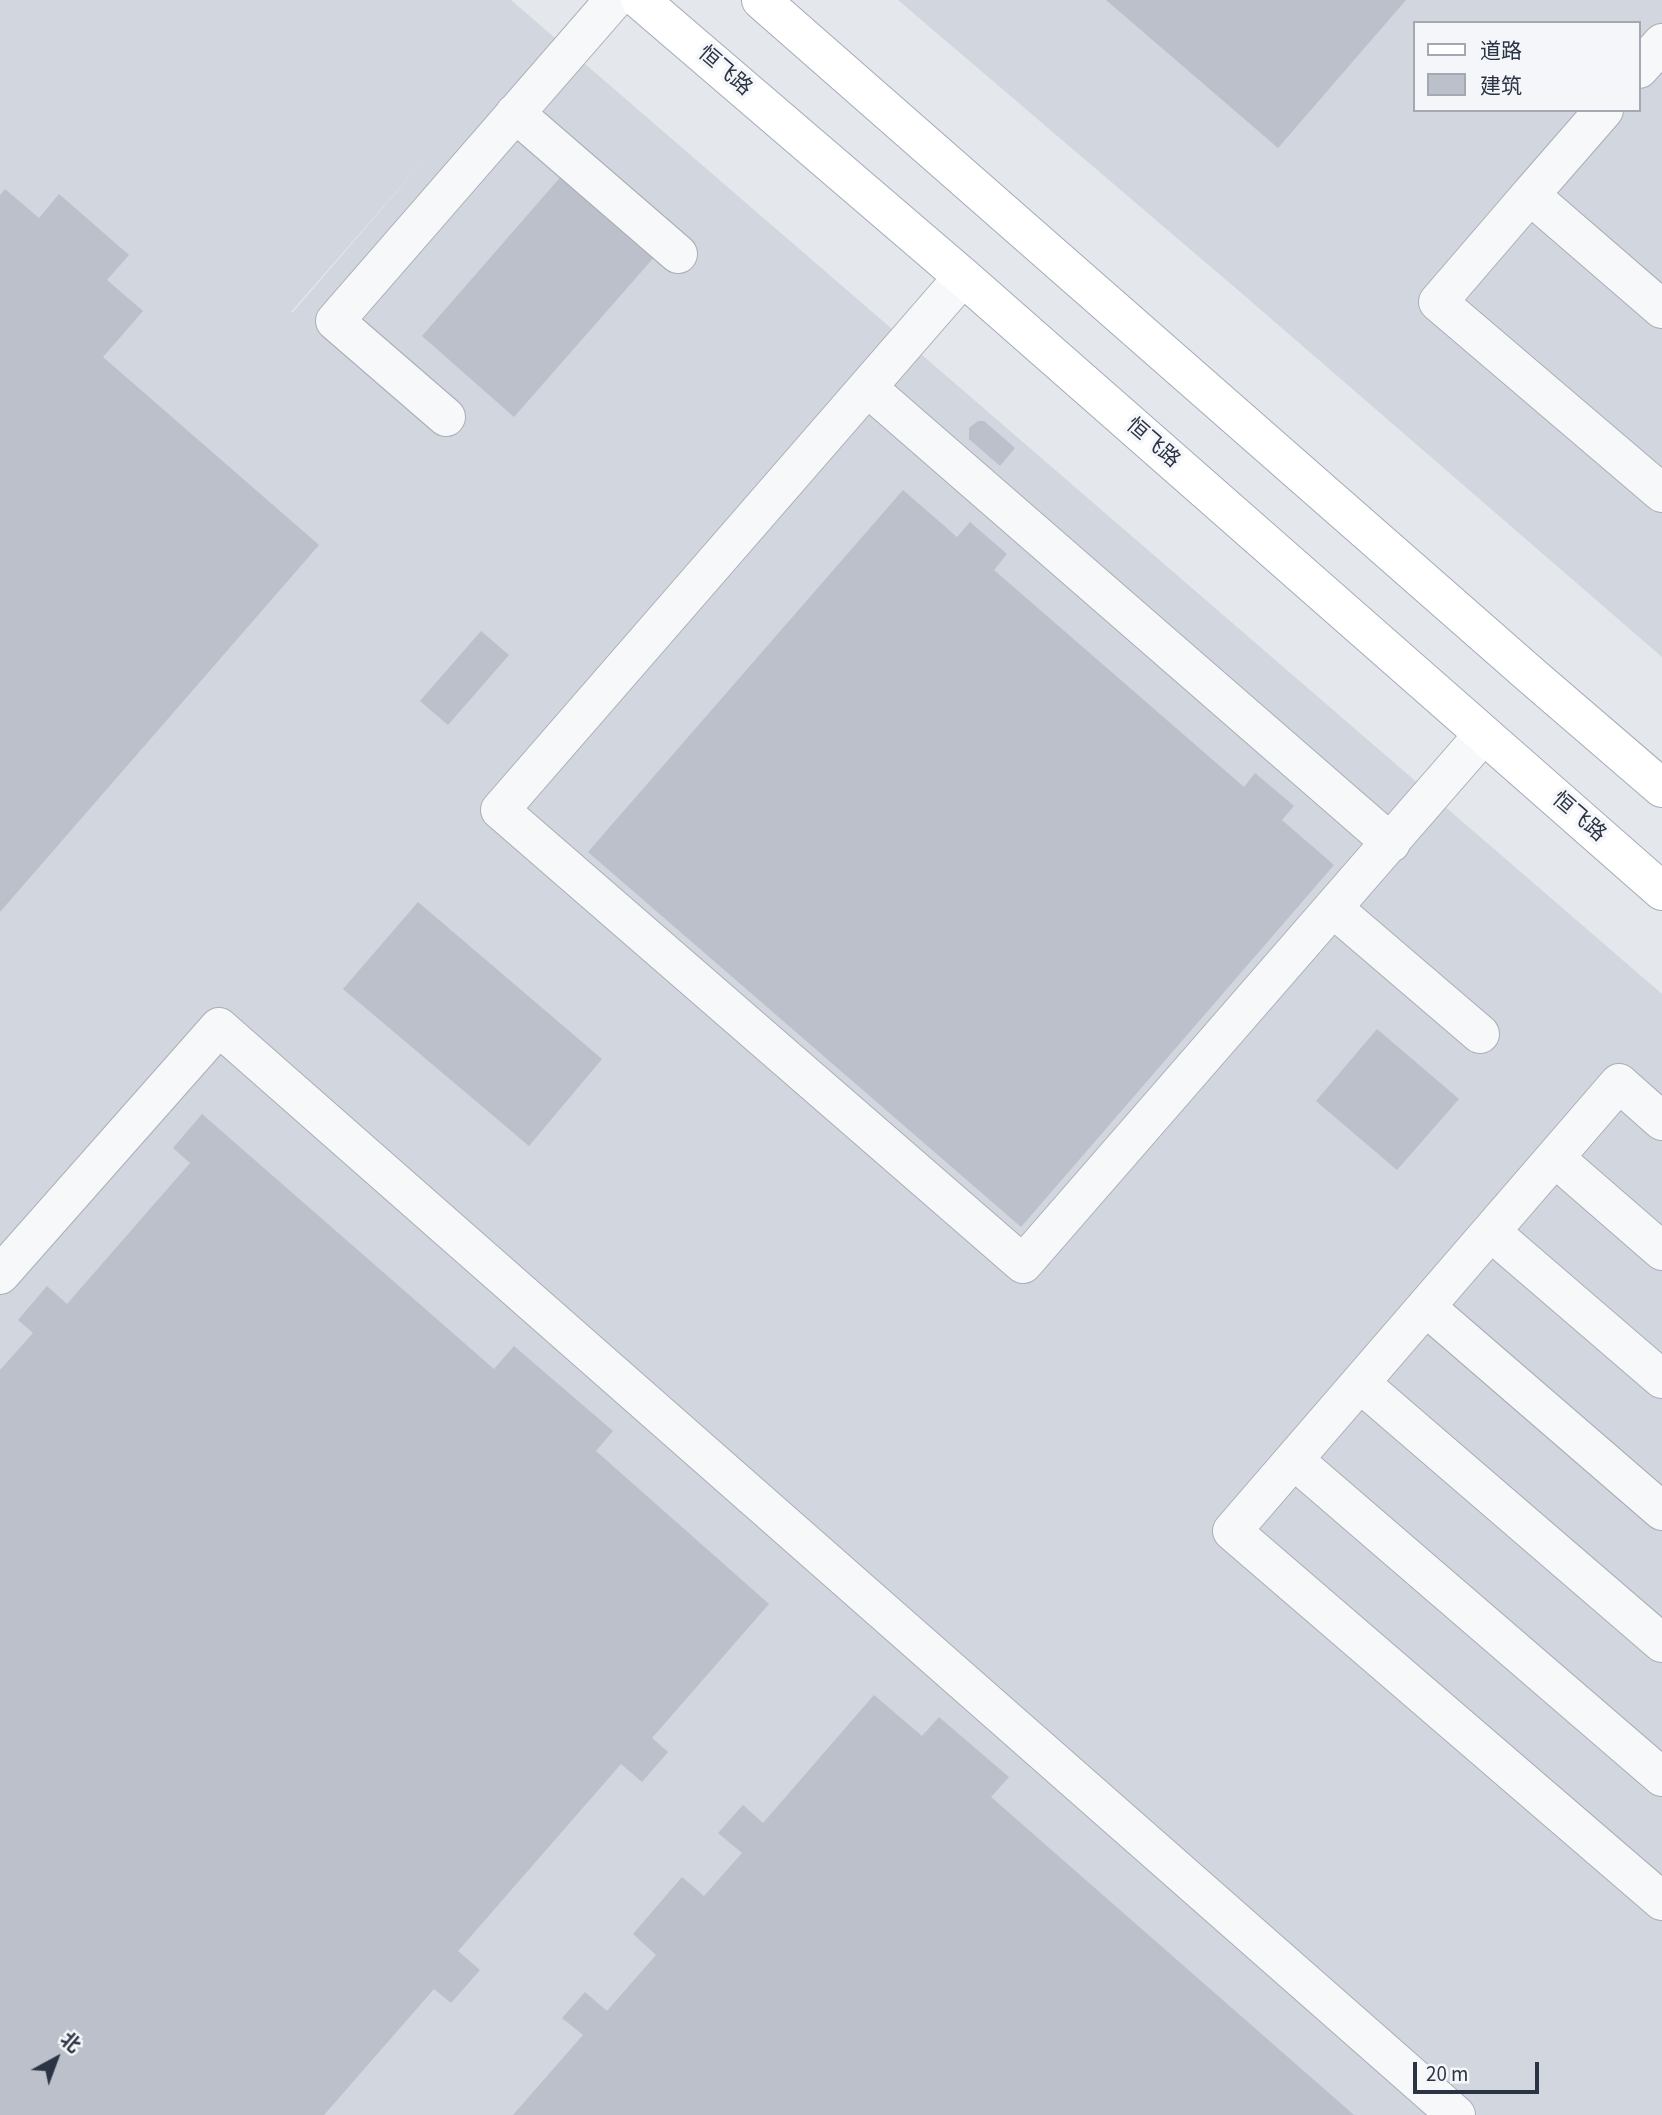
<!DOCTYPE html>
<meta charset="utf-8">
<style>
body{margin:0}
#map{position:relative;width:1662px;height:2115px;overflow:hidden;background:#e4e7ec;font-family:"Source Sans 3","Noto Sans SC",sans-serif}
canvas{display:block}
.legend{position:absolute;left:1413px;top:21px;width:228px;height:91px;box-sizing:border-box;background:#f4f6f9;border:2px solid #a4a8b1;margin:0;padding:9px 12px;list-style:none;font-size:21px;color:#2b3445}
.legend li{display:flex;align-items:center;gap:14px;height:35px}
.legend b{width:35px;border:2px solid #a4a8b1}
.north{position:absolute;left:21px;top:2024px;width:70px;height:70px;-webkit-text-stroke:5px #f4f6f9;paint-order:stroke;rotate:41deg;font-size:19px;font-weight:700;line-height:28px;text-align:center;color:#2b3445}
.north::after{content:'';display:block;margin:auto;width:24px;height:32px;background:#2b3445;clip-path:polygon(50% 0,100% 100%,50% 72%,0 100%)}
.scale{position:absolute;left:1413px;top:2062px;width:126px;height:32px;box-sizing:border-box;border:4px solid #2b3445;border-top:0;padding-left:9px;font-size:21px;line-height:24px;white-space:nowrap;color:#2b3445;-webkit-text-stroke:5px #f4f6f9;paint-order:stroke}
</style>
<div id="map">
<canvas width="1662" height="2115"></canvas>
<ul class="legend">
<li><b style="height:9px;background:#fff"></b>道路</li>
<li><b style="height:19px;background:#bbc0ca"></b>建筑</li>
</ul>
<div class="north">北</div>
<div class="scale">20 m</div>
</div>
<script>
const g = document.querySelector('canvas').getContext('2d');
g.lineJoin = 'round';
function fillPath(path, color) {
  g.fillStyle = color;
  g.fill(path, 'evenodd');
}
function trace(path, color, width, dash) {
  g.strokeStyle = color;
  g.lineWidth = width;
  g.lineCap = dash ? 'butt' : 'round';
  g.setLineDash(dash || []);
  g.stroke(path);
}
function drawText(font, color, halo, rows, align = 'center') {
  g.font = font + ' "Source Sans 3","Noto Sans SC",sans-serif';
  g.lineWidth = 7;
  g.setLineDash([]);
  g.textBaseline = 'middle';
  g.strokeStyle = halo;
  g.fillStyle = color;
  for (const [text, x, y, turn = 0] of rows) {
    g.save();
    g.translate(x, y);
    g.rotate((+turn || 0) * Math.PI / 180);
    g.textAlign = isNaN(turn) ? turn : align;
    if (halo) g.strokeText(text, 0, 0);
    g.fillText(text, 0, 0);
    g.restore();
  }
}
fillPath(new Path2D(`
 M0,0h511l1151,994v1121h-1662zM431,152l-138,160h-2z
 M898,0h764v657l-416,-360zM1415,23h224v87h-224z`), '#d2d6de');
fillPath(new Path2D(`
 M1106,0h300l-128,148z
 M564,173l92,82 -142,162 -92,-81z
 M5,189l34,29 20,-24 70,61 -22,25 36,31 -40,46 216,188 -319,367v-717z
 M978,421h6l31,27 -15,18 -31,-27v-11z
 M903,490l54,47 13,-15 37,32 -13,16 250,217 11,-14 39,33 -12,14 52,45 -313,362 -433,-375z
 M481,631l28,24 -61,70 -28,-24z
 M418,902l184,157 -73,87 -186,-157z
 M1377,1029l82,70 -62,71 -81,-69z
 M202,1114l292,255 20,-23 99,85 -17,20 173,153 -117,134 16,14 -26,30 -21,-18 -163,187 22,19 -29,33 -17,-14 -110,126h-324v-745l33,-37 -15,-13 29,-34 20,18 123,-141 -17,-15z
 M874,1695l48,41 17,-19 70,60 -18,20 363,318h-841l70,-80 -21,-17 23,-26 22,19 49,-56 -23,-21 49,-57 22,19 38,-43 -24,-20 25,-28 20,18z`), '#bbc0ca');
const minor = new Path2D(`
 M1639,69l23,-26
 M1604,110l-74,85 132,114
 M515,113l163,141
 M1530,195l-92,107 224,191
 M963,277l-463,533 523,454 460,-529
 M868,388l523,455
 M446,417l-111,-96 279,-321
 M1334,909l146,125
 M1662,1121l-43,-38 -387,448 430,370
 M1555,1158l107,93
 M1491,1232l171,147
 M0,1275l219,-248 1237,1088
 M1426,1307l236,204
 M1360,1383l302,260
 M1294,1460l368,317`);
const major = new Path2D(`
 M640,0l323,277 699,614
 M761,0l772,677 129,111`);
trace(minor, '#a9aeb7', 40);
trace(major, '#a3abb8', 40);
trace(minor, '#f7f8fa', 38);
trace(major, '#fff', 38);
drawText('21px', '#2b3445', '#f4f6f9', [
 ["恒飞路",724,72,41],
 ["恒飞路",1152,444,41],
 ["恒飞路",1578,818,41]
]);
</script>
